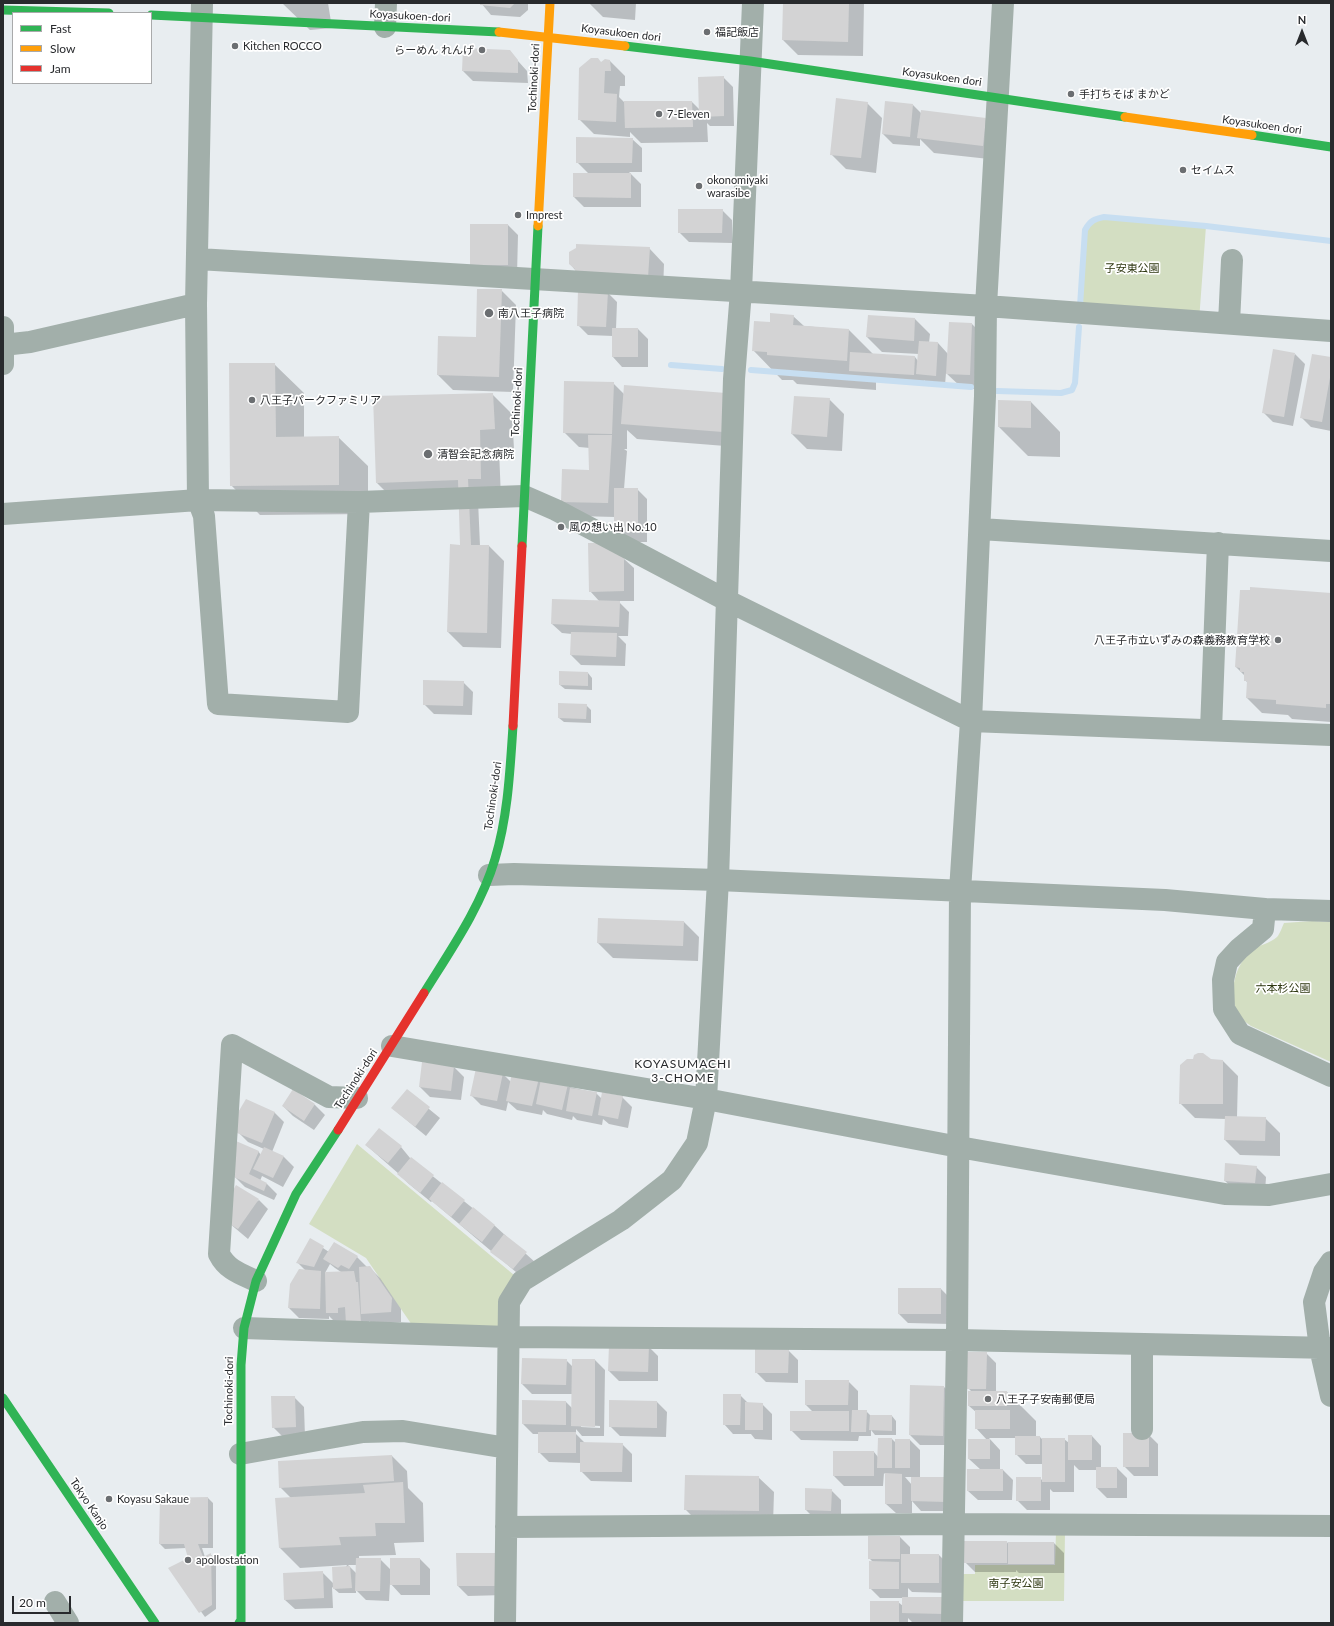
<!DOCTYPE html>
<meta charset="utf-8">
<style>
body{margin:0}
#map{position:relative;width:1334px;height:1626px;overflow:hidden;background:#e8edf0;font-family:Lato,sans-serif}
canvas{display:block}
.frame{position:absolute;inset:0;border:4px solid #282a2d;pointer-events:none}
.legend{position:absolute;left:12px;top:12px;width:140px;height:72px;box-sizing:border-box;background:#fff;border:1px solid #a9aaab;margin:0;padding:5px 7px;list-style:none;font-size:12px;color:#282a2d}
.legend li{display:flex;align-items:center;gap:8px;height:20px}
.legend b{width:20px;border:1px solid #a9aaab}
.north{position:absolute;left:1282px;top:12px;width:40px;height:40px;-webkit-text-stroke:3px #fff;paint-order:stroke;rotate:0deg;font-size:11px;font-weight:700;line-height:16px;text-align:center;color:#282a2d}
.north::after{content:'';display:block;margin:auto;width:14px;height:18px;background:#282a2d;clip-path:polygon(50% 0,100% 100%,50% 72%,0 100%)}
.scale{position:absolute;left:12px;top:1596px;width:59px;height:18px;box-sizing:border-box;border:2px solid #282a2d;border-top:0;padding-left:5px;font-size:12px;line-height:14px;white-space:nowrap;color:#282a2d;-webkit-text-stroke:3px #fff;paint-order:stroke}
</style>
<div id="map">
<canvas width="1334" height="1626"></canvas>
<div class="frame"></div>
<ul class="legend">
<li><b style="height:5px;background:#30b455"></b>Fast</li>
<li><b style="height:5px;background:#ff9f0a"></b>Slow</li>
<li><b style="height:5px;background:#e5322d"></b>Jam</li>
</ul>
<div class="north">N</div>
<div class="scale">20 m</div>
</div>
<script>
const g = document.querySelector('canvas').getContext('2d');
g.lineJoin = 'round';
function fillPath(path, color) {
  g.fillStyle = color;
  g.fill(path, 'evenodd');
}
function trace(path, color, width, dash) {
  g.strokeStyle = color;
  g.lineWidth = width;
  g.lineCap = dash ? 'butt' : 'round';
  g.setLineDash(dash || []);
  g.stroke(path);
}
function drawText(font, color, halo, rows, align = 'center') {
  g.font = font + ' Lato,"Noto Sans JP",sans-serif';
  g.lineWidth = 3.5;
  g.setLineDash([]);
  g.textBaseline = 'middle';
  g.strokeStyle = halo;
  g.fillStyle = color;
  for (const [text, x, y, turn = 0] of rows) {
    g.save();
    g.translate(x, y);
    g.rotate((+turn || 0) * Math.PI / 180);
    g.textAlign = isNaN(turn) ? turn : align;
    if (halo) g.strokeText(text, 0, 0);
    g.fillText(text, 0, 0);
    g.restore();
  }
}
fillPath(new Path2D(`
 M1104,217l102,9 -7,95 -119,-8 5,-83 5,-9z
 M1312,921l19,1v140l-80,-36c-3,-2 -7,-5 -10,-8 -15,-19 -7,-53 11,-68 7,-5 19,-7 25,-13 3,-3 5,-10 7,-14z
 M357,1144l163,136 -14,36 -10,13 -84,-4 -46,-67 -57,-34z
 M1056,1532h9l-1,69h-101v-27h12v-9h80z`), '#d3dec2');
fillPath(new Path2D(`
 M282,3h46l4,25 -22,2z
 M481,3h47v7l-8,7 -29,-2z
 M589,3h47l-1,17 -32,-3z
 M784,3h80l-1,53 -65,-1 -15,-15z
 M509,51l18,20 1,12 -55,-2 -10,-10z
 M610,61l15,15v10h-5l-1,11 5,5h68l8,8 23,-33 10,10 1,39h-24l-3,-3 1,19 -67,1 -11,-11v5l-36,-3 -15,-15 22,-56z
 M867,103l15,15 -6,55 -30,-4 -15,-15z
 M913,105l9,9 64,5 12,41 -64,-7 -14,-14v7l-27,-2 -10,-10z
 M632,139l10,9v24h-13l12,12v23h-57l-10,-10 15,-23 -12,-12z
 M722,210l10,10v23l-43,-1 -10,-10z
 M471,225h37l10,10 -1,40h-36z
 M649,248l15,16 -1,28 -87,-21 -6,-7z
 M501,290l15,15 -3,87 -60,-2 -15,-15 39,-37z
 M607,292l10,10 -1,27h22l10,10v28h-26l-9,-10v-21l-25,-1 -10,-10z
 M793,316l11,10 45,4 24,24 42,3 3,4 1,-7 -37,-2 -15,-15 48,-18 15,15 -1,9h9l10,11 24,-30 15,15 -3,51 -22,-2 -16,-15 -1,12 -18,-1 -3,-4v4l-48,-3v9l-79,-6 -4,-4h-11l-29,-30 18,-27z
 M1295,354l10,10 -12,62 -20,-4 -10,-10z
 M1331,358v73l-20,-4 -10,-10z
 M274,364l30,29v44h34l30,29v48l-108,1 -29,-30z
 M613,383l11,11h101l13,53 -101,-8 -10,-9v19h-3l3,2 -3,38h13l10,10v43h-22l-10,-10v-15l-38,-1 -15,-15 28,-30v-23l-11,-1 -15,-15z
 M492,394l20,20 2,35h-15l2,50 -23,1 2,46h9l15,15 -3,87 -38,-1 -15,-15 13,-87 -1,-45 -63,3 -20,-20z
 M829,399l15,15 -2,37 -35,-2 -15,-15z
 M1031,402l29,30v25l-32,-1 -29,-29z
 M623,558l11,10v33h-16l11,11 -1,24h-10l8,8 -1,22 -44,-1 -10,-10 1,-21 -10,-1 -10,-9 48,-22 -10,-11z
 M1331,594v128l-39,-3 -4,-4 -26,-2 -15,-15 1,-15 -3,-3v-4l-9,-9z
 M588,673l4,5v12l-27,-1 -5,-4z
 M463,682l10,10 -1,23 -38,-1 -10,-10z
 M586,705l5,5v13l-27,-1 -5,-4z
 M684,922l15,15 -1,24 -85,-3 -15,-15z
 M1223,1061l15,15 -1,41 28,1 15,15v23l-40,-1 -15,-15 1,-21 -31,-1 -15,-15z
 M454,1067l10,10 -3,23 -31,-3 -10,-10z
 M503,1074l8,8 1,-8 84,19 6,6 20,-2 10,10 -4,21 -19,-4 -6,-5 -1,6 -25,-5 -4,-4 -1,4 -25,-6 -4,-4 -1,5 -25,-5 -9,-8 -2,9 -25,-6 -10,-10z
 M293,1091l22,14 10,10 -11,15 -21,-14 -10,-10z
 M407,1091l33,27 -14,18 -34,-28z
 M274,1112l10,10 -12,30 12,5 10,10 -11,20 -21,-11 -2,5 7,3 10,10 -3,6 -29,-13 -10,-10 23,-26 3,4 3,-6 -16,-7 -10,-10z
 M366,1145l35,2 9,11 85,68 41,37 -13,15 -91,-77 -1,1 -22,-18 -10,-10z
 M1256,1167l10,10 -1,16 -30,-3 -10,-9z
 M259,1200l9,9 -20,30 -19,-16z
 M311,1240l18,12 28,5 11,11h2l10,10 21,31v13l-29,1 -3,-2 1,11 -34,-9 -7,-7v3l-30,-1 -10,-10 2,-24 14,-14 -8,-8zM330,1264l5,4 6,4 -16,1z
 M941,1289l10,10v25l-43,-1 -9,-9z
 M648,1346l10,10v25h-39l-10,-10z
 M788,1350l10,10v23l-32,-1 -10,-10z
 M986,1353l10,10v29h11l29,29v16h4l3,3 21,-1 5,4 23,-7 9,10v22h16l10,10v20h-20l-10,-10v-18h-18l-5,-5v27h-21l-3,-3v21h-23l-10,-10 23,-22 3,3v-17h-17l-10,-10v-16h-27l11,12v20h3l10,10 -1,20h-34l-10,-9 13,-21 -12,-11 18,-19 -11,-12v-16l-7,-6 3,-14 -4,-4z
 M566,1360l7,7 22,-7 10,10 -1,66h-22l-6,-7v5l10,10h36l10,10v28l-41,-1 -10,-10v-8l-32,-1 -10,-10v-18h-6l-10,-10 43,-22 6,6 1,-14h-41l-10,-10zM581,1425l19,1v2l-19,-1z
 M848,1381l10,10v20h8l5,5h21l4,5v14h-21l-4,-5v6h-12l-1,5 -57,-1 -10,-10 22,-18 -7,-7z
 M944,1387l10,9 -1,49h-33l-10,-10z
 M740,1395l9,9h13l10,10v26l-17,-1 -4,-5h-18l-9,-10z
 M294,1397l10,10 1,30h-22l-10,-10z
 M657,1402l10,10 -1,25 -46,-1 -10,-10z
 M1148,1434l10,10v32h-24l-10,-10z
 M879,1439h13l4,4 14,-3 10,10v28l36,33h-35l-9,-10v12h-16l-10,-9v-29l-2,-2 -1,13h-39l-10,-10 40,-24 4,5zM905,1477h7v8z
 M392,1456l15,15 1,17 15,15 1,39 -30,1 2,12 -37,1v3h21l11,11 29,-11 10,10v26h-29l-11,-12 -1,18 -23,-1 -10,-10v3h-17l-7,-6 1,21 -38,1 -10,-9 37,-28 12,12 13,-19 -47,3 -20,-20 11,-50 -11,-11zM348,1565h9l-1,8z
 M758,1477l16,15 -1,33 -73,-1 -15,-15z
 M806,1489l25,1 10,10v20h-25l-10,-10z
 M208,1498l5,5v45h-11l3,9 6,-2 5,4v50l-11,8 -36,-49 20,-9 -3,-11 -21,1 -5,-5 1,-45z
 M869,1537h31l10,10v8h29l10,10v28l-37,-1 -4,-4v10l47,10v15h-42l-5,-5v5h-37l27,-21 5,4v-8h-23l-10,-10 3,-26 -4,-4z
 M1007,1542l2,3 45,-2 10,10v20h-45l-3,-3v2h-41l-10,-10z
 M494,1554l11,41 -37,1 -10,-10z`), '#0003');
trace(new Path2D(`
 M1080,306l5,-76c5,-9 9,-11 19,-13l102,9 125,15
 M671,365l51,4
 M751,370l220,17
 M997,391l64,2 11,-3 3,-7 4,-56`), '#c7def1', 6);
fillPath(new Path2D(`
 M480,3h35l-5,5 -30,-3z
 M783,3h66l-1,39 -66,-2z
 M463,48l47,2 8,10v13l-56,-2z
 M591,58h7l3,4 4,-3 5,1 1,11h-6l-1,22 13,1 -1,28 -38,-2 1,-52z
 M724,76v40l-25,1 -1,-40z
 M836,98l32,4 -7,56 -31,-3z
 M624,101h68l1,26 -68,1z
 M885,101l28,3 -3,33 -28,-3z
 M921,110l65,8 -3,28 -66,-8z
 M576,137l57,1 -1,25h-56z
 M573,173h58v25l-58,-1z
 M678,209h45l-1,24h-44z
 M470,224h38v41h-38z
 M576,244l74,3 -2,30 -73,-3v-5l-6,-5v-12l7,-4z
 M477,289h25l-3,88 -62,-2 1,-39 38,1z
 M578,290l30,1 -2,36 -29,-1z
 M770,313l24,2 -1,10 56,4 -2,32 -80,-6v-3l-15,-1 2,-30 16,1z
 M868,315l47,3 -1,23 -48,-4z
 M949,322l23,1 -2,52 -24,-1z
 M612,328h26v29h-26z
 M919,341l19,1 -2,34 -20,-2z
 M1273,349l22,4 -11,64 -22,-4z
 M850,352l65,4 -1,19 -65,-4z
 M1312,354l19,3v15l-9,50 -22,-4z
 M229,363h46l1,74 63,-1v49l-109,1z
 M564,381l50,1 -2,52 -49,-1z
 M624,385l102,8 -3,39 -102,-8z
 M493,393l2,36 -15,1 1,49h-13l3,66h18l-2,88 -40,-1 3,-88 10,1 -2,-65 -82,3 -3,-87z
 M794,396l36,2 -3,39 -36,-3z
 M998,400l33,1v27l-33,-1z
 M588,435h24l-4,68 -47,-1 1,-33 27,1z
 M614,488h24v44h-24z
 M588,543h10l26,14v34l-35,1z
 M1250,587l81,6v111h-5v4l-50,-4v-4l-30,-2 1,-17h-3v-9h-4v-4l-5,-1 5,-77h10z
 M552,599l68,2 -1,26 -68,-3z
 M571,632l46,1 -1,24 -46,-2z
 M559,671l29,1v14l-29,-1z
 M423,680l41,1 -1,25 -40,-1z
 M558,703l29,1 -1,15 -28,-1z
 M598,918l86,3 -1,25 -86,-3z
 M1198,1053h5l8,6 12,1v44h-44l1,-39 7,-6h6l1,-4z
 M422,1062l32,4 -3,25 -32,-4z
 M476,1068l27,5 -6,28 -27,-5z
 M512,1073l27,5 -7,28 -26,-5z
 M541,1079l27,5 -6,26 -26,-6z
 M570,1088l27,4 -5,24 -26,-5z
 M293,1089l22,15 -11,17 -22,-15z
 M407,1089l23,18 -15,20 -24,-19z
 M602,1092l21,4 -5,23 -20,-4z
 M246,1099l29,13 -13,31 -25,-10v-19z
 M1225,1116l41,1 -1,24 -41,-1z
 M379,1128l23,18 -14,17 -23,-18z
 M236,1141l23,10 -10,23 18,9 -3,8 -30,-14z
 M264,1147l20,9 -11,22 -20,-9z
 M411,1157l23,18 -14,18 -23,-19z
 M1225,1163l32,3 -2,17 -31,-2z
 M442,1182l23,18 -14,17 -22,-18z
 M236,1185l23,14 -21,30 -10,-6 2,-27z
 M473,1207l22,18 -13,17 -23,-18z
 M504,1234l23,18 -14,17 -23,-17z
 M310,1238l14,8 -10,21 -18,-4z
 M334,1242l24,14 -9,13 -8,-4 -3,3 -15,-9z
 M370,1266l22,32 -1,14 -30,2 -2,-47z
 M299,1269l22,2 -1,38 -32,-1 2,-24z
 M354,1271l2,11h2l3,41h-15l-1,-16 -7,1v5h-12l-1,-41z
 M898,1288h43v26h-43z
 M609,1345h40l-1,27 -40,-1z
 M755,1348l34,1 -1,24h-33z
 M967,1352h20l-1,37h-19z
 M522,1358l45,1 -1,26 -45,-1z
 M572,1359h23v68l-24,-1z
 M805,1380h44l-1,25h-43z
 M910,1385l34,1 -1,50 -34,-1z
 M968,1391h39v15h-39z
 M723,1394h18l-1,31h-17z
 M271,1396h24l1,31 -24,1z
 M522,1400l44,1v24l-44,-1z
 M609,1400l48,1v27l-48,-1z
 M745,1402l18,1v27h-18z
 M852,1410h15l-1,22h-15z
 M975,1410h35v19h-35z
 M790,1411h59v20h-59z
 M870,1415h22v16l-23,-1z
 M538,1432h38v21h-38z
 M1123,1433h26v34h-26z
 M1068,1435h24v25h-24z
 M1015,1436h25v19h-25z
 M878,1438h14v30h-15z
 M1042,1438h23v44h-23z
 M895,1439h15v29h-15z
 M968,1439h22v20h-22z
 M580,1442l43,1 -1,29h-42z
 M833,1451h41v25h-41z
 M392,1455l2,26 -115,7 -1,-27z
 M1096,1467h21v21h-21z
 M967,1469h36v22h-36z
 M885,1473l17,1v30h-17z
 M685,1475l74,1v35l-75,-1z
 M911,1477h36v25l-36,-1z
 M1016,1477h25v24h-25z
 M403,1482l2,41h-30l1,13 -37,1 2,8 -62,3 -4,-50 90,-5 -2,-8z
 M805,1488l27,1 -1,22 -26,-1z
 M208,1497v47h-10l5,13 8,-4 1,52 -13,8 -31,-45 20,-10 -4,-14h-25l1,-46z
 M868,1536h32v23h-32z
 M964,1541h43v22h-43z
 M1008,1542h46v22h-46z
 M456,1553h39v33h-38z
 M901,1554h38v29h-38z
 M356,1558h25l-1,33h-25z
 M390,1558h30v27h-30z
 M869,1561l30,1v27h-30z
 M350,1566l2,22 -19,1 -1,-22z
 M323,1571l1,27 -40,2 -1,-27z
 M902,1597h44l-1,17 -43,-1z
 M870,1601h29v22h-29z`), '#d3d3d4');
trace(new Path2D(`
 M202,3l-6,301 2,196 6,16 14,188 130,8 11,-210
 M1003,3l-17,303 -1,90 -14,325 -11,170 -3,449 374,8
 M385,27l1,-24
 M198,259l788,47 345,25
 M1229,323l3,-63
 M3,327v37
 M3,345l27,-3 166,-38
 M3,514l195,-14 161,2 165,-6 32,14 172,91 243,120 360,14
 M980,529l351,22
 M1211,730l7,-187
 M489,875l25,-1 204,6 447,20 100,9 66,2
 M1265,909l-2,20 -24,20 -12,13 -4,18 1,29 16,25 91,42
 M392,1046l314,53 253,48 266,47 44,1 62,-11
 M1331,1262l-7,10 -10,30 6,46 11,48
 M256,1281c-15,-7 -29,-11 -37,-27l13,-209 97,52 28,1
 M244,1328l264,9 449,3 -5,283
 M1142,1344v85
 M240,1454l123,-22 40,-1 104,17
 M506,1527l447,-3 378,2
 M55,1602l13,21
 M505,1623l4,-321 13,-21 99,-61 51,-40 25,-37 9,-44 12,-219 16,-501 7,-88 12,-288`), '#a2afaa', 22);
trace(new Path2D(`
 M3,10l106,3
 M151,15l348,17
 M625,46l125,15 375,56
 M1252,135l79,12
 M522,546l16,-320
 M424,993c26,-42 57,-86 71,-134 13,-43 15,-89 18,-133
 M3,1398l152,225
 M239,1623l2,-3
 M241,1623v-258l3,-37 12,-47 40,-87 42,-64`), '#30b455', 9);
trace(new Path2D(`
 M499,32l126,14
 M1125,117l127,18
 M538,226l12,-223`), '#ff9f0a', 9);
trace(new Path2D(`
 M513,726l9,-180
 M338,1130l86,-137`), '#e5322d', 9);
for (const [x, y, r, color] of [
 [707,32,4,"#6b6e71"],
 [235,46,4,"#6b6e71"],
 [482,50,4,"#6b6e71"],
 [1071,94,4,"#6b6e71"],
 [659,114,4,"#6b6e71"],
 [1183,170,4,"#6b6e71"],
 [699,186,4,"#6b6e71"],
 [518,215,4,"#6b6e71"],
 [489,313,5,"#6b6e71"],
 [252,400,4,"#6b6e71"],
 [428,454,5,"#6b6e71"],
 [561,527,4,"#6b6e71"],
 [1278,640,4,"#6b6e71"],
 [988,1399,4,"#6b6e71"],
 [109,1499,4,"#6b6e71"],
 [188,1560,4,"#6b6e71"]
]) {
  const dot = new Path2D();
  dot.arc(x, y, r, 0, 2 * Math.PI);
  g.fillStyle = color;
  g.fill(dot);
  trace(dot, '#fff', 1.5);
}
drawText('11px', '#282a2d', '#fff', [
 ["Koyasukoen-dori",410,16,3],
 ["Koyasukoen dori",621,33,7],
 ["Koyasukoen dori",942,77,8],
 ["Tochinoki-dori",534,78,-87],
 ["Koyasukoen dori",1262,125,8],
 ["Tochinoki-dori",517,402,-87],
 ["Tochinoki-dori",493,796,-82],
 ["Tochinoki-dori",356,1079,-57],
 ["Tochinoki-dori",229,1391,-89],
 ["Tokyo Kanjo",89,1504,56]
]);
drawText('11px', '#282a2d', '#fff', [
 ["福記飯店",715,32],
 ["Kitchen ROCCO",243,46],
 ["らーめん れんげ",474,50,"right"],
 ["手打ちそば まかど",1079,94],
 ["7-Eleven",667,114],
 ["セイムス",1191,170],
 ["okonomiyaki",707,180],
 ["warasibe",707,193],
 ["Imprest",526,215],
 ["南八王子病院",498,313],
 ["八王子パークファミリア",260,400],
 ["清智会記念病院",437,454],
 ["風の想い出 No.10",569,527],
 ["八王子市立いずみの森義務教育学校",1270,640,"right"],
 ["八王子子安南郵便局",996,1399],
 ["Koyasu Sakaue",117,1499],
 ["apollostation",196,1560]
], 'left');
drawText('11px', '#2e3711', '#fff', [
 ["子安東公園",1132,268],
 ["六本杉公園",1283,988],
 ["南子安公園",1016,1583]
]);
g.letterSpacing = '1px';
drawText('12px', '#282a2d', '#fff', [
 ["KOYASUMACHI",683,1064],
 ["3-CHOME",683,1078]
]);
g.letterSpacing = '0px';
</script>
